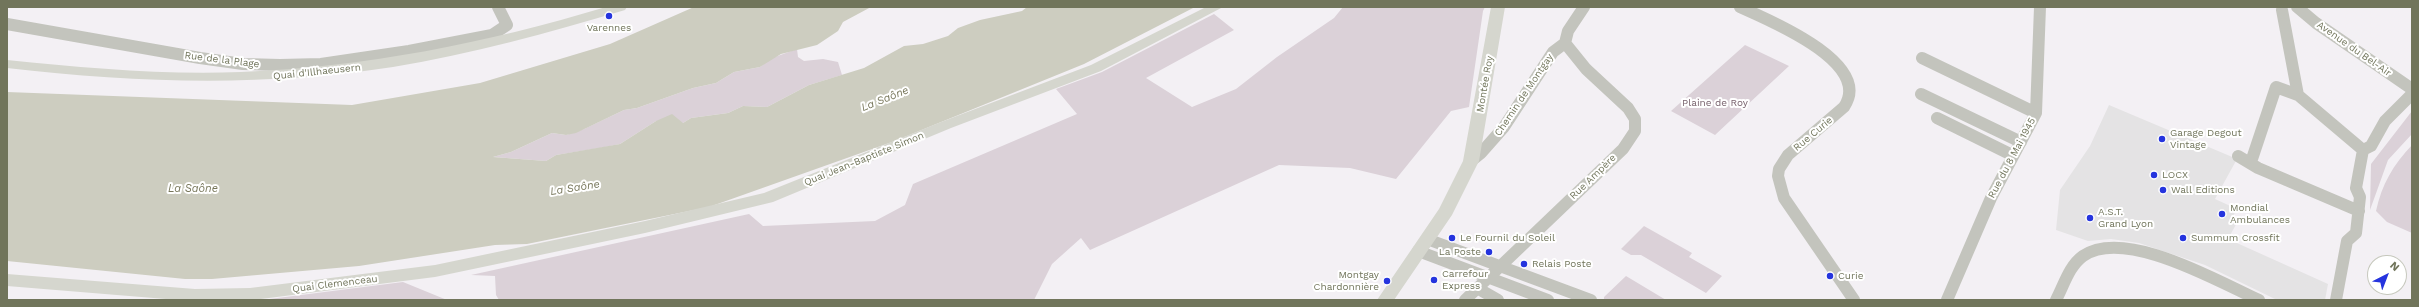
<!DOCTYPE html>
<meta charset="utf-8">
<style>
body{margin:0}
#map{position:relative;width:2419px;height:307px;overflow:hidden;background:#f3f0f4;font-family:"Work Sans",sans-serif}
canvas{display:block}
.frame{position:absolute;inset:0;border:8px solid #71755b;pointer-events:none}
.north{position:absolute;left:2367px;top:255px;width:40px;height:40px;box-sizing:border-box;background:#fff;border:1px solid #c6c8bd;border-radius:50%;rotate:42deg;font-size:11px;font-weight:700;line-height:16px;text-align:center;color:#71755b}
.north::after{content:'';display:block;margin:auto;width:14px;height:18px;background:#2534de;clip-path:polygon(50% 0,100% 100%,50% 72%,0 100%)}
</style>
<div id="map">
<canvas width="2419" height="307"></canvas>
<div class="frame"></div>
<div class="north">N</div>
</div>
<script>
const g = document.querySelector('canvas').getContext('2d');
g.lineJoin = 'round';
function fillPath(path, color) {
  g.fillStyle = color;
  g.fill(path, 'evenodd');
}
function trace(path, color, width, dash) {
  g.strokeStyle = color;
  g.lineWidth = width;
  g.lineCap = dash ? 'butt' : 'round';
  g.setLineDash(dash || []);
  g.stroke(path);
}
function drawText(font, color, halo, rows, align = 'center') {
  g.font = font + ' "Work Sans",sans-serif';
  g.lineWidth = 4;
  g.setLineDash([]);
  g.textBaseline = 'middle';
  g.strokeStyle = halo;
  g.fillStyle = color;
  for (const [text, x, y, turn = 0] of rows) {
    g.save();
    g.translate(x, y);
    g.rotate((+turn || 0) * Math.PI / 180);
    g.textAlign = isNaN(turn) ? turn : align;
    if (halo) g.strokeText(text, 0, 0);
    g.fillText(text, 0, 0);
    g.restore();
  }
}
fillPath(new Path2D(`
 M2109,105l128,54 -22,40 22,10 -4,7 6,3 -11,20 100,45 -3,16h-48l-72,-35 -66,-22 -28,-4 -23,2 -32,-11 4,-40 30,-44z`), '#e4e3e4');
fillPath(new Path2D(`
 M1343,7h142l-2,4 -14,96 -18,4 -55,68 -46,-11 -71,-3 -189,85 -9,-12 -29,26 -18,36h-535l-3,-5 -1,-19 -24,-1 278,-61 14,12 112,-5 30,-16 8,-21 164,-70 -21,-25 46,-17 112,-58 20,16 -88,48 46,29 44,-18 41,-32 57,-39z
 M1745,45l44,21 -74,69 -44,-24z
 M797,49l1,8 6,4 19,-2 15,3 4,13 -33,10 -42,22 -24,-1 -15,7 -37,5 -8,5 -27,-2 -36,23 -20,4 -44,7 -10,6 -53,-4 18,-5 41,-19 14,2 18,-6 40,-19 13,-2 56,-20 23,-5 18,-11 26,-5 12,-9z
 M2412,111v23l-24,26 -18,50 1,-46z
 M2412,145v88l-25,-11 -11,-11c6,-27 17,-46 36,-66z
 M1644,226l48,27 -3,4 33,19 -16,17 -65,-38h-10l-10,-6z
 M1626,276l40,24h-62v-3z
 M403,282l44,18h-185z`), '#dbd1d8');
fillPath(new Path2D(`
 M694,7h177l-28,15 -5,9 -21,14 -36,9 -21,13 -26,5 -18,11 -23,5 -56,20 -13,2 -48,23 -10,2 -14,-2 -41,19 -18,5 53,4 10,-6 64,-11 36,-23 16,-7 11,9 8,-5 37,-5 15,-7 24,1 42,-22 55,-17 40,-22 19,-2 25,-8 10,-8 22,-8 42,-9 5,-4h168l-111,57 -192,78 -183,65 -182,37 -32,1 -136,21 -147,13h-27l-178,-18v-169l345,13 128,-22 130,-39z`), '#cdcdc0');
trace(new Path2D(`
 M1740,7c29,13 134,56 104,100l-56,48 -9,14 -1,7 6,22 70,102
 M2297,7l19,16 96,66
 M2282,10l16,85 65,55
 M7,24l193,34 43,6 37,1 41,-1 88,-13 83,-16 15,-10 -9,-18
 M1922,58l114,55
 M1921,94l100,48
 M1937,118l75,37
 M2238,156l20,12 101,43
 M1471,161l10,-8 23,-26 49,-75 12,-9 3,-12 16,-24
 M2251,162l25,-75 22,8
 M1427,239l164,61
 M1418,251l130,49
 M1477,288l21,12
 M1465,300l158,-151 12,-18v-12l-7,-11 -42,-39 -21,-26
 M1947,300l44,-102 45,-85 4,-106
 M2056,300c8,-15 13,-34 27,-44 42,-29 136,26 176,44
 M2336,300l11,-59 9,-8 4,-36 -4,-9 7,-38 8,-4 14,-25 27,-27`), '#c3c4bd', 12);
fillPath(new Path2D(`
 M606,7h21l-2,3c-77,23 -153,44 -232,57 -129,20 -257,16 -386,1v-8c78,8 156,15 234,12 125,-5 245,-29 365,-65z
 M1206,7h17l-122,64 -150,57 -178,74 -128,31 -210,44 -182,23h-75l-171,-14v-12l188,15 55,-1 185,-23 210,-44 119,-28 177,-71 150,-57z
 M1491,7h14l-26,154 -27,54 -58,85h-17l62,-91 24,-48z`), '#d5d6ce');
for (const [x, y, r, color] of [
 [609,16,4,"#2534de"],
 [2162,139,4,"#2534de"],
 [2154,175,4,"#2534de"],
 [2163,190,4,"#2534de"],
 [2222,214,4,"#2534de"],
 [2090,218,4,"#2534de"],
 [1452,238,4,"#2534de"],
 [2183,238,4,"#2534de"],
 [1489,252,4,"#2534de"],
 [1524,264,4,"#2534de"],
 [1830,276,4,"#2534de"],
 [1434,280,4,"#2534de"],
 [1387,281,4,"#2534de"]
]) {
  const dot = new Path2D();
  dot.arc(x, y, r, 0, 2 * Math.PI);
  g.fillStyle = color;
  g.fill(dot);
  trace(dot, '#fff', 1.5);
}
drawText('10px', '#71755b', '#fff', [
 ["Varennes",609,28,"center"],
 ["Garage Degout",2170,133],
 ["Vintage",2170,145],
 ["LOCX",2162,175],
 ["Wall Editions",2171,190],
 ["Mondial",2230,208],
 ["Ambulances",2230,220],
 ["A.S.T.",2098,212],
 ["Grand Lyon",2098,224],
 ["Le Fournil du Soleil",1460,238],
 ["Summum Crossfit",2191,238],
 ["La Poste",1481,252,"right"],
 ["Relais Poste",1532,264],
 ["Carrefour",1442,274],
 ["Express",1442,286],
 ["Montgay",1379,275,"right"],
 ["Chardonnière",1379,287,"right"],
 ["Curie",1838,276]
], 'left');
drawText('10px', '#71755b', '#fff', [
 ["Avenue du Bel-Air",2354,49,35],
 ["Rue de la Plage",222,60,7],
 ["Quai d'Illhaeusern",317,72,-6],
 ["Montée Roy",1485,84,-80],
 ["Chemin de Montgay",1524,95,-56],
 ["Rue Curie",1813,134,-40],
 ["Rue du 8 Mai 1945",2012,158,-62],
 ["Quai Jean-Baptiste Simon",864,159,-22],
 ["Rue Ampère",1593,177,-44],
 ["Quai Clemenceau",335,284,-7]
]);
drawText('10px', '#78626d', '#fff', [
 ["Plaine de Roy",1715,103]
]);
drawText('italic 11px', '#77765a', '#fff', [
 ["La Saône",885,99,-22],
 ["La Saône",575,188,-9],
 ["La Saône",193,189]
]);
</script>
